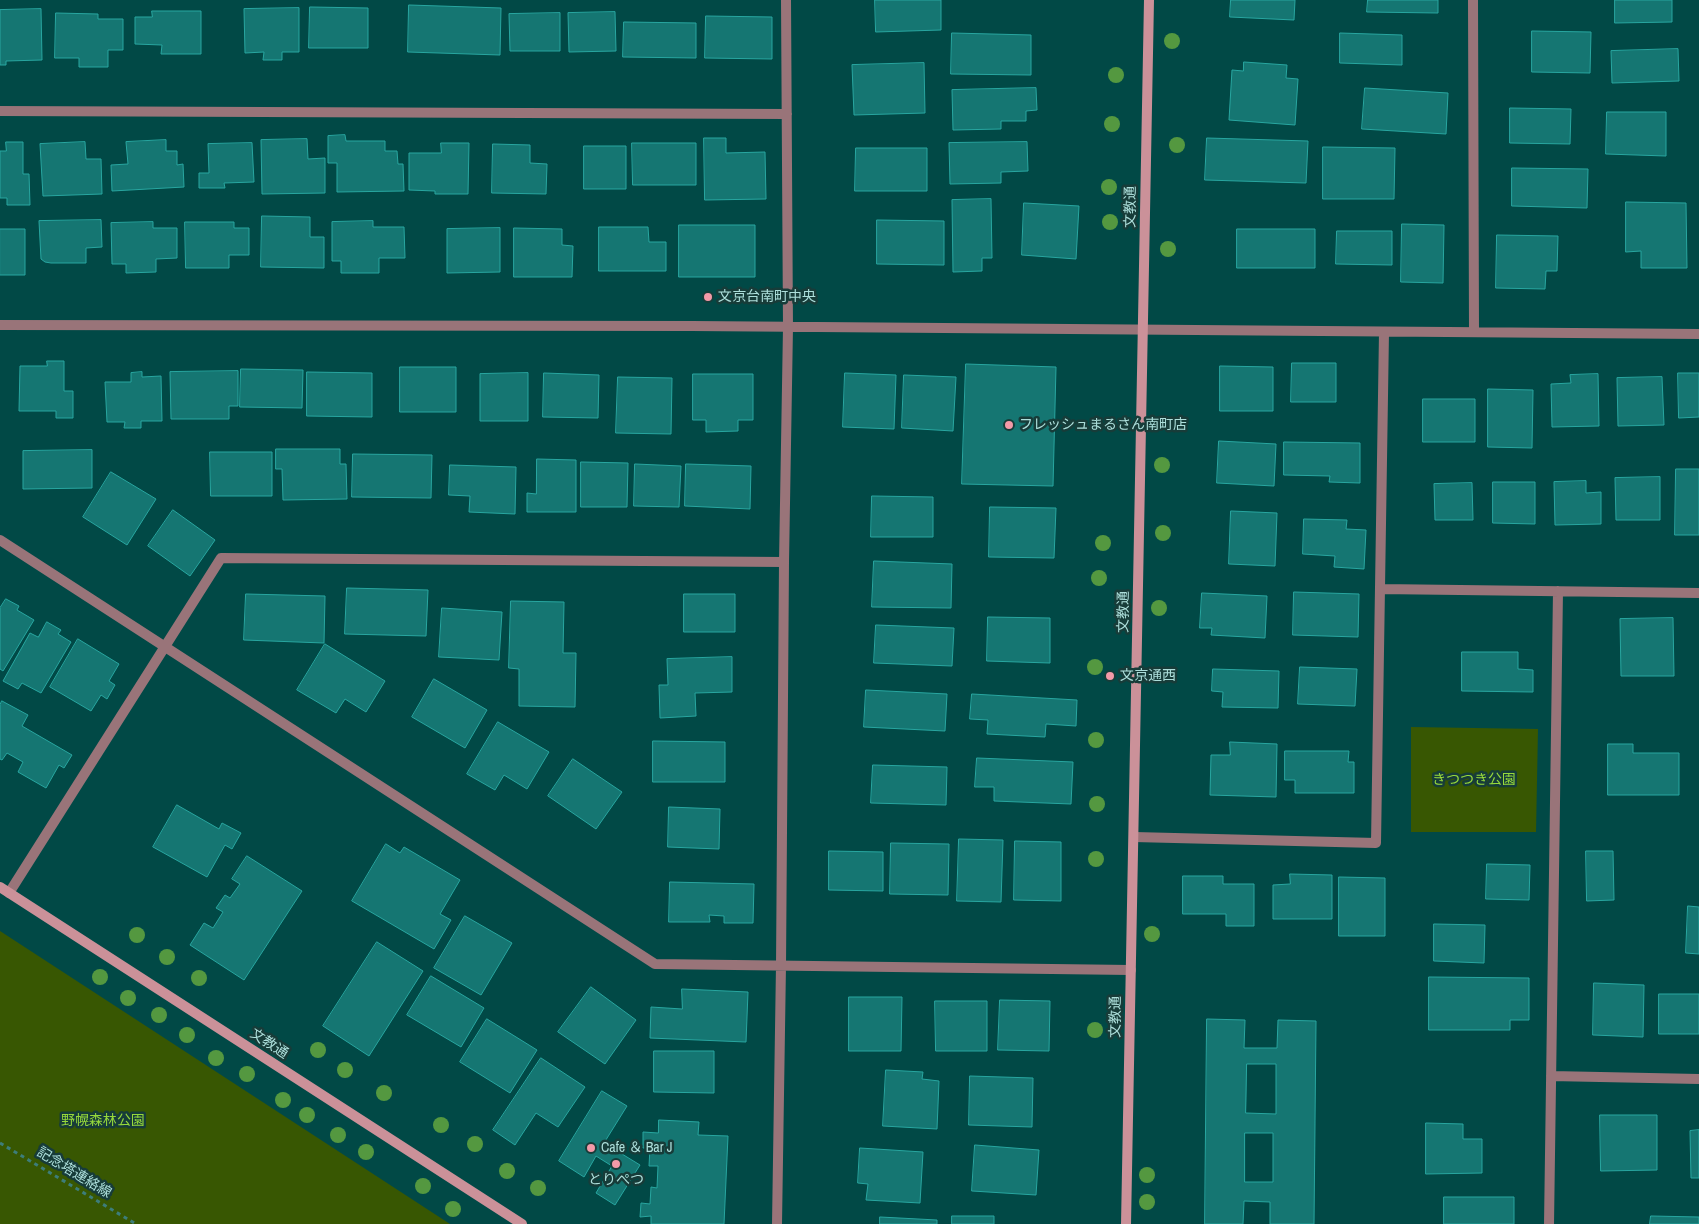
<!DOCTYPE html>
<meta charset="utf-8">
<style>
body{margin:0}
canvas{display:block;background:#014946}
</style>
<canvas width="1699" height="1224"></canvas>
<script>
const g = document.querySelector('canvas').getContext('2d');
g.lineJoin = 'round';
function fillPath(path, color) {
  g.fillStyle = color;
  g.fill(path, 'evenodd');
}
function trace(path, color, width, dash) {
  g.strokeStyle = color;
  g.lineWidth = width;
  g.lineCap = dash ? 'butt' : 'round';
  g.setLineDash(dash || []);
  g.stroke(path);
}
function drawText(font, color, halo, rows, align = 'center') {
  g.font = font + ' "Archivo Narrow","Noto Sans JP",sans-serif';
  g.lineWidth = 5;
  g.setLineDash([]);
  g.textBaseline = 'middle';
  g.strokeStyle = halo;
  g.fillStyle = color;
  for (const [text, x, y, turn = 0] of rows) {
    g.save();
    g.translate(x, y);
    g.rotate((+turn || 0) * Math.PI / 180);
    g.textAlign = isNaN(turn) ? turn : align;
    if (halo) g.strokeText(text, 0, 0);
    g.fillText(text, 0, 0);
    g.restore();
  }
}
fillPath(new Path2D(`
 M1411,727l127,2 -2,103h-125z
 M0,931l450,293h-450z`), '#385702');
const building = new Path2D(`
 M875,0h66v30l-65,2z
 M1231,0h64l-1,20 -64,-3z
 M1368,0h70v13l-71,-1z
 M1615,0h57v22l-57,1z
 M409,5l92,3 -1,47 -92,-3z
 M310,7l58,1v40h-59z
 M299,8v44h-17v8h-19l1,-8 -19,1 -1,-44z
 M41,9l1,51 -36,1v4h-6v-55z
 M152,11h49v43h-40l1,-9 -27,-1v-27h17z
 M615,12l1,39 -47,1 -1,-39z
 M56,13l42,1v5h25v31h-15v17h-29v-9h-24z
 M560,13v38h-50l-1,-37z
 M706,16l66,1v42l-67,-1z
 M624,22l72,1v35l-73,-1z
 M1532,31l59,1 -1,41 -58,-1z
 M952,33l79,2v40l-80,-1z
 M1340,33l62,2v30l-62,-2z
 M1678,49l1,32 -67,2 -1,-32z
 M1244,62l43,3 -1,13 12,1 -3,46 -66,-5 3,-50 11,1z
 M924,63l1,50 -71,2 -2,-50z
 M1036,88l1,22 -11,1v10h-25v8l-48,1 -1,-40z
 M1365,88l83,5 -2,41 -84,-5z
 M1510,108l61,1 -1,35 -60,-1z
 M1607,112h59v44l-60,-2z
 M345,135l1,6h39v10h12l1,13h5l1,27 -67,1v-29h-9v-27z
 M704,138h22v15l39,-1 1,47 -61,1z
 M1207,138l101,3 -2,42 -101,-3z
 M307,139l1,20 17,-1v35l-63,1 -1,-54z
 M166,140v11h11v14l6,-1 1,23 -72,4 -1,-26 17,-1 -2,-22z
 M6,142h17v32h6l1,31h-23v-7h-7v-47h6z
 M85,142l1,17h15l1,35 -59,2 -3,-52z
 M1027,142l1,29 -27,1v11l-51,1 -1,-41z
 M252,143l2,39 -30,1 1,5h-26v-15h10l-1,-29z
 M441,143h28l-1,51h-33v-3l-26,-1v-37h32z
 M632,143h64v42h-63z
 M493,144l37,1v18l17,1 -1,30 -54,-1z
 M584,146h42v43h-42z
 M1323,147l72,1 -1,51h-71z
 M856,148h71v43h-72z
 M1512,168l76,1 -1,39 -75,-2z
 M991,199l1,59h-10v13l-29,1 -1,-72z
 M1626,202l60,1 1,65h-46v-17l-15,1z
 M1024,203l55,3 -3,53 -54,-4z
 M262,216l48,1v20h14v31l-63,-1z
 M101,220l1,27 -16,1v15h-35l-6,-1 -4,-3 -2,-38z
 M877,220l67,1v44l-67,-1z
 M373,221v6h31l1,31h-26v15h-38v-12h-9v-39z
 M153,222v6h24v30l-21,1v13l-30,1v-9h-14l-1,-41z
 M185,222h49v6h15v27h-20v13h-43z
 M1402,224l42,1 -1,58 -42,-1z
 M679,225h76v52h-76z
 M599,227h49l1,15h17v29h-67z
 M500,228v44l-53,1v-44z
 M514,228l48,1v16l11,1 -1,31h-58z
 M0,229h25v46h-25z
 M1237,229h78v39h-78z
 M1337,231h55v34l-56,-1z
 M1497,235l61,1 -1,35h-11l-1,18 -49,-1z
 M47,361h17v30h9v27h-17v-7h-37l1,-45h27z
 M1292,363h44v39h-45z
 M966,364l90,3 -3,119 -91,-2z
 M1220,366l53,1v44h-53z
 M400,367h56v45h-56z
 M241,369l62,1 -1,38 -62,-1z
 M238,371v35h-9v13h-58l-1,-47z
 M142,372v5l19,-1 1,45h-21v7h-17l1,-6h-18l-2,-40h26v-9z
 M307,372l65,1v44l-65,-1z
 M528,373v48h-48v-47z
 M544,373l55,2 -1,43 -55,-1z
 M845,373l51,2 -2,54 -51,-2z
 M1678,373h21v44l-20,1z
 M693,374h60v46h-15v11l-32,1v-12h-13z
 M1598,374l1,52 -47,1 -1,-43 20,-1 -1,-8z
 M904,375l52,2 -3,54 -51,-3z
 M618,377l54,1 -1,56 -55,-1z
 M1662,377l2,48 -46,1 -1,-48z
 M1488,389l45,1 -1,58 -44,-1z
 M1423,399h52v43h-52z
 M1219,441l57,3 -2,42 -57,-3z
 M1284,442l76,1v40l-31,-1 1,-6 -46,-1z
 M276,449h64v15h6l1,35 -64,1 -1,-31h-6z
 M92,450v38l-69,1v-38z
 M210,452h62v44h-61z
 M353,454l79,1 -1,43 -79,-1z
 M537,459l39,1v52h-49v-19l9,1z
 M581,462l47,1 -1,44h-46z
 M635,464l46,2 -2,41 -45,-1z
 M686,464l65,2 -1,43 -65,-3z
 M450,465l66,2 -1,47 -46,-2 1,-16 -21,-1z
 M1676,469h23v66h-24z
 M111,472l45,27 -29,46 -44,-28z
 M1660,477v43h-44l-1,-42z
 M1586,481v12l15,-1v32l-46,1 -1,-43z
 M1493,482h42v42l-42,-1z
 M1472,483l1,37h-38l-1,-36z
 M872,496l61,1v40h-62z
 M990,507l66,1 -2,50 -65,-1z
 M173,510l42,30 -25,36 -42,-30z
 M1231,511l46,2 -2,53 -46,-2z
 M1304,519l43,1 -1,9 20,1 -2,39 -30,-2 1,-11 -32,-2z
 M874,561l78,3 -1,44 -79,-1z
 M347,588l81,2 -2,46 -81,-2z
 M1294,592l65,2 -1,43 -65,-2z
 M1202,593l65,3 -2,42 -54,-3 1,-7h-12z
 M246,594l79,2 -1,47 -80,-3z
 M684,594h51v38h-51z
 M6,599l13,7 -2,4 17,10 -31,51 -3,-2v-61z
 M511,601l53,1 -1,51h13l-1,54 -56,-1v-37l-10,-1z
 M442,608l60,4 -3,48 -60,-3z
 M988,617l62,1v45l-63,-2z
 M1673,618l1,58h-53l-1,-57z
 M47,622l14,8 -3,4 13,8 -30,51 -19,-10 -4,6 -15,-8 27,-48 8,4z
 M876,625l78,3 -2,38 -78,-3z
 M78,639l41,25 -10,17 6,4 -8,14 -6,-4 -10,16 -41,-24z
 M325,644l60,37 -19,31 -21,-13 -9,14 -39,-23z
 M1462,652h56v17l15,1v22l-71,-1z
 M732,657v35l-37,1 1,23 -36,2 -1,-33h9l-1,-26z
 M1300,667l57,2 -2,37 -57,-2z
 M1213,669l66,2 -1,37 -56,-1 1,-15 -11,-1z
 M434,679l53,31 -22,38 -53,-31z
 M866,690l81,4 -2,37 -81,-4z
 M972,694l105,6 -1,26 -30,-2 -1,13 -58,-3 1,-14 -18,-1z
 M2,701l26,14 -6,11 50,29 -8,13 -5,-3 -13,23 -28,-16 5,-10 -16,-9 -5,7 -2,-1v-54z
 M498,722l51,30 -22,37 -23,-14 -9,15 -28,-16z
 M653,741l72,1v40h-72z
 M1230,742l47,2 -1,53 -66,-2 1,-40h19z
 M1608,744h25v9h46v42h-71z
 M1285,751h64l-1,11h6v31h-59v-13h-10z
 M977,758l96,4 -2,42 -77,-3v-14h-19z
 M573,759l49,33 -26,37 -48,-33z
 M873,765l74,2 -1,38 -75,-2z
 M177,805l42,24 3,-6 19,10 -9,16 -7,-4 -18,32 -54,-30z
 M669,807l51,2 -1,40 -51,-2z
 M959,839l44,1 -2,62 -44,-1z
 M1015,841l46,1v59l-47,-1z
 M891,843l58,1 -1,51 -58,-1z
 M386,844l14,9 4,-6 56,33 -20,34 11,6 -17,29 -82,-48z
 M829,851l54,1v39l-54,-1z
 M1586,851h27l1,49 -27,1z
 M247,856l55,35 -58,89 -54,-35 14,-22 9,5 10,-16 -7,-4 9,-13 5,3 10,-14 -8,-5z
 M1487,864l43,1 -1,35 -43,-1z
 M1290,874l42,1v44h-59v-34l17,-1z
 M1183,876h40v8h31v42h-28v-12h-43z
 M1339,877l46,1v58h-46z
 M670,882l84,2 -1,39h-29v-7l-15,-1 1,7h-41z
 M1688,906l11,1v47l-13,-1z
 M465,916l47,27 -31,52 -47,-27z
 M1434,924l51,1 -1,38 -50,-2z
 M377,942l46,29 -54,85 -46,-30z
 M431,976l53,32 -23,39 -54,-32z
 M1429,977l100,1v42h-19v10h-81z
 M1594,983l50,2 -1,52 -50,-2z
 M591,987l45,33 -31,44 -47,-32z
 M682,989l66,3 -2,50 -96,-4 1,-31 31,2z
 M1659,994h40v40h-40z
 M849,997h53l-1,54h-52z
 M1000,1000l50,1 -1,50 -51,-1z
 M935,1001h52v50h-51z
 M487,1019l50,31 -27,43 -50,-31z
 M1207,1019l38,1 -1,28h33l1,-28 38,1 -2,203h-44v-22l-26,-1 -1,23h-38zM1247,1064h29v50l-30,-1zM1245,1133h28v49h-28z
 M654,1051h60v42l-60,-1z
 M541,1058l44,29 -27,40 -22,-14 -21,32 -22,-15z
 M886,1070l37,2 -1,7 17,2 -2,48 -54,-3z
 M970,1076l63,2 -1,49 -63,-2z
 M602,1091l25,15 -23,37 36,22 -25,40 -19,-12 16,-27 -16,-10 -12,21 -25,-16z
 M1600,1115h57v55l-56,1z
 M659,1120l40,2 -1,13 30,1 -4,88h-73v-8l-11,1 1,-14 9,1 1,-17 6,1 1,-22h-9l1,-18h-7v-16l15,1z
 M1426,1123l37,1v15h19v34l-56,1z
 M1699,1130v48h-8l-1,-47z
 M975,1145l64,5 -3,45 -64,-4z
 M860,1148l63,4 -3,51 -54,-3 2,-16 -10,-1z
 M1444,1197h70v27h-70z
 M952,1216h42v8h-42z
 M1651,1216l48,1v7h-49z
 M880,1217l57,3v4h-57z`);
fillPath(building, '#157672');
trace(building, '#28a6a0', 1);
trace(new Path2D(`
 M0,1143l136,81`), '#3d7d7a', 3, [4, 4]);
trace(new Path2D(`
 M1473,0l1,332
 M0,111l787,3
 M0,325l692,1 1007,8
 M0,540l655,424 476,6
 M1380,589l319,4
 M1134,837l242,6 8,-511
 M9,893l212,-335 563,4
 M1551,1076l148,3
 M777,1224l4,-259 3,-403 4,-235 -2,-327
 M1549,1224l9,-633`), '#997479', 10);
trace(new Path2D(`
 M0,887l522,337
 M1126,1224l23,-1224`), '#cb9199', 10);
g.fillStyle = '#549840';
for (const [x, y] of [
 [1172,41],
 [1116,75],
 [1112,124],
 [1177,145],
 [1109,187],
 [1110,222],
 [1168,249],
 [1162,465],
 [1163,533],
 [1103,543],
 [1099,578],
 [1159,608],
 [1095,667],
 [1096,740],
 [1097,804],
 [1096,859],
 [1152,934],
 [137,935],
 [167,957],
 [100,977],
 [199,978],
 [128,998],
 [159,1015],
 [1095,1030],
 [187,1035],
 [318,1050],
 [216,1058],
 [345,1070],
 [247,1074],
 [384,1093],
 [283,1100],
 [307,1115],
 [441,1125],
 [338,1135],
 [475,1144],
 [366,1152],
 [507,1171],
 [1147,1175],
 [423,1186],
 [538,1188],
 [1147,1202],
 [453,1209]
]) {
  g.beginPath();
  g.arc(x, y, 8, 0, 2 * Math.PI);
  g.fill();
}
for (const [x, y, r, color] of [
 [708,297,5,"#f39aa8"],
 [1009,425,5,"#f39aa8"],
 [1110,676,5,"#f39aa8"],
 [591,1148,5,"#f39aa8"],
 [616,1164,5,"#f39aa8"]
]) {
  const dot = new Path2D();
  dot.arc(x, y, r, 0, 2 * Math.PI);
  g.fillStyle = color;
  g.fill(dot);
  trace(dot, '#173c39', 2);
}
drawText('14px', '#addfdb', '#173c39', [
 ["文教通",1131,207,-89],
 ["文教通",1124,612,-89],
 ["文教通",1116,1017,-89],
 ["文教通",269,1044,33],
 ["記念塔連絡線",74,1173,31]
]);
drawText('14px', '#addfdb', '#173c39', [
 ["文京台南町中央",718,297],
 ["フレッシュまるさん南町店",1019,425],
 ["文京通西",1120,676],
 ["Cafe ＆ Bar J",601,1148],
 ["とりぺつ",616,1180,"center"]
], 'left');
drawText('14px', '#97d93b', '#173c39', [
 ["きつつき公園",1474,780],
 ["野幌森林公園",103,1121]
]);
</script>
